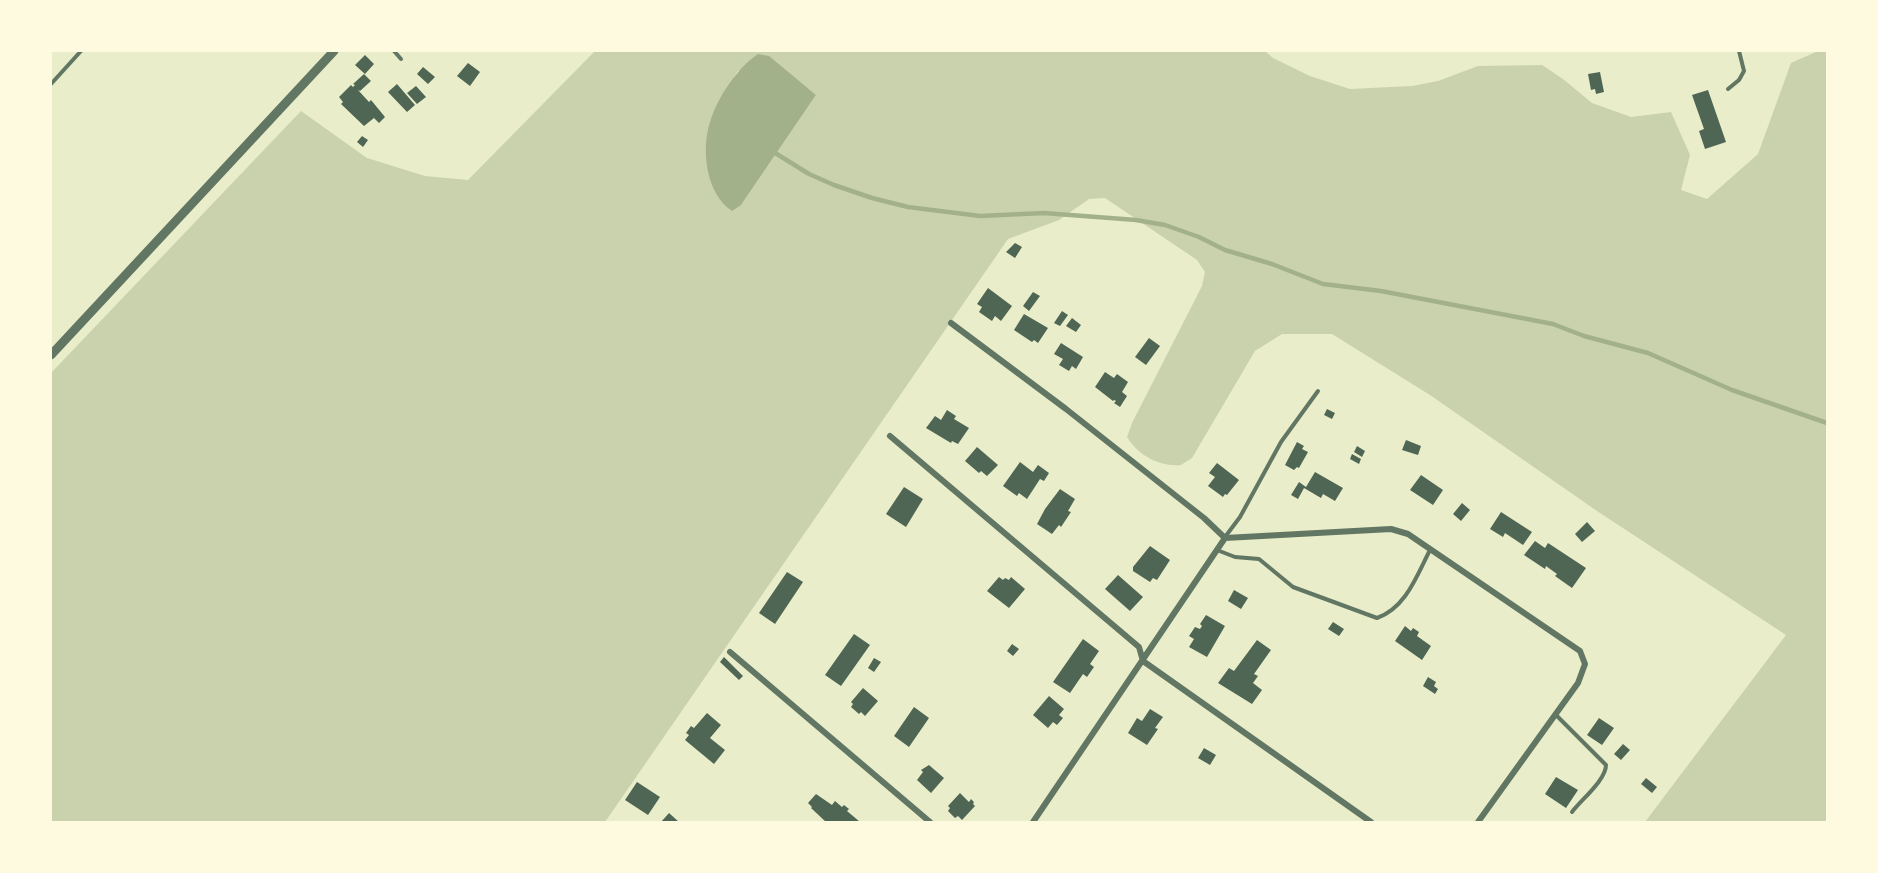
<!DOCTYPE html>
<style>
body{margin:0}
#map{position:relative;width:1878px;height:873px;overflow:hidden;background:#e9edc9;font-family:Spectral,serif}
canvas{display:block}
.frame{position:absolute;inset:0;border:52px solid #fefae0;pointer-events:none}
</style>
<div id="map">
<canvas width="1878" height="873"></canvas>
<div class="frame"></div>
</div>
<script>
const g = document.querySelector('canvas').getContext('2d');
g.lineJoin = 'round';
function fillPath(path, color) {
  g.fillStyle = color;
  g.fill(path, 'evenodd');
}
function trace(path, color, width, dash) {
  g.strokeStyle = color;
  g.lineWidth = width;
  g.lineCap = dash ? 'butt' : 'round';
  g.setLineDash(dash || []);
  g.stroke(path);
}
fillPath(new Path2D(`
 M595,51h670l8,7 37,18 40,13 62,-3 26,-5 40,-15 64,-1 21,14 29,24 39,14 40,-5 19,43 -9,35 26,9 51,-45 33,-91 27,-12h9v771h-182l141,-187 -189,-124 -167,-116 -98,-61h-50l-27,17 -63,107 -11,7c-22,2 -43,-10 -54,-28l5,-14 70,-137 3,-14 -8,-12 -92,-62 -16,1 -30,21 -51,19 -403,583h-554v-449l250,-262 66,47 58,18 43,4zM738,71l56,7 22,17 -75,110 -31,-84 7,-16z`), '#cad2ad');
fillPath(new Path2D(`
 M758,54l11,2 47,39 -75,110 -9,6c-26,-17 -31,-61 -22,-89 7,-24 28,-55 48,-68z`), '#a3b18a');
trace(new Path2D(`
 M772,151l37,23 25,11 38,13 36,9 72,9 64,-3 92,7 29,5 34,12 26,13 47,14 51,20 58,7 172,33 31,12 64,17 84,37 95,33`), '#a3b18a', 4.5);
fillPath(new Path2D(`
 M365,55l9,9 -9,10 -10,-9z
 M468,63l12,9 -10,14 -13,-10z
 M423,67l12,10 -7,7 -11,-10z
 M1600,72l4,20 -8,2 -1,-5 -4,1 -3,-16z
 M364,74l7,7 -11,10 -2,-1 11,12 2,-2 14,17 -6,6 -5,-5 -10,8 -23,-22 2,-2 -4,-5 12,-12 2,2 2,-2 -2,-1z
 M397,84l18,21 -8,7 -19,-20z
 M416,86l10,11 -9,7 -10,-11z
 M1708,90l18,52 -21,7 -6,-18 5,-2 -12,-34z
 M362,136l6,4 -5,7 -6,-5z
 M1015,243l7,4 -7,11 -9,-6z
 M988,288l24,18 -11,15 -6,-5 -3,5 -13,-9 3,-5 -5,-3z
 M1033,292l7,4 -11,15 -6,-5z
 M1062,311l6,4 -8,11 -6,-3z
 M1024,314l24,14 -10,15 -4,-3 -2,2 -18,-12z
 M1072,318l9,7 -5,7 -10,-6z
 M1149,338l11,8 -14,19 -11,-8z
 M1061,343l22,14 -7,12 -4,-3 -3,5 -10,-6 4,-6 -9,-5z
 M1105,372l9,6 3,-4 11,8 -6,10 5,4 -7,11 -6,-4 2,-2 -2,-1 -1,1 -18,-14z
 M1327,409l8,4 -3,6 -8,-4z
 M947,410l9,6 -2,3 15,9 -11,16 -6,-3 -1,2 -25,-15 9,-12 6,4z
 M1406,440l15,6 -3,9 -16,-5z
 M1297,442l7,4 -2,3 6,3 -9,16 -2,-1 -3,3 -9,-5z
 M1357,446l8,5 -3,6 -8,-5z
 M977,447l21,18 -11,11 -6,-5 -2,2 -14,-12z
 M1352,454l9,5 -2,5 -9,-5z
 M1020,462l13,10 5,-7 11,8 -5,8 -4,-2 -13,20 -8,-6 -2,3 -14,-10z
 M1217,463l22,17 -12,15 -2,-1 -2,3 -15,-11 7,-9 -6,-4z
 M1315,472l28,16 -8,13 -12,-7 -2,4 -17,-10 -6,11 -7,-4 8,-13 7,5z
 M1421,475l22,15 -10,15 -23,-15z
 M904,487l19,12 -17,28 -20,-13z
 M1060,489l15,10 -7,12 3,1 -10,15 -2,-2 -7,9 -15,-10 8,-15z
 M1462,503l8,7 -9,11 -8,-7z
 M1501,512l31,20 -9,13 -18,-12 -2,4 -13,-8z
 M1587,522l8,9 -13,11 -7,-8z
 M1535,541l10,7 3,-5 38,25 -14,20 -17,-12 2,-2 -11,-8 -1,3 -21,-14z
 M1150,546l20,14 -13,20 -4,-2 -3,4 -17,-11v-4z
 M787,572l16,10 -28,42 -16,-11z
 M1118,575l25,22 -13,14 -25,-22z
 M999,577l4,3 2,-2 4,2 2,-3 14,12 -16,19 -22,-17z
 M1234,590l14,8 -7,11 -13,-8z
 M1206,615l19,11 -18,31 -18,-10 5,-8 -5,-3 6,-9 5,2 2,-3 -2,-2z
 M1333,622l11,7 -5,7 -11,-7z
 M1405,626l6,5 2,-3 6,4 -2,4 14,10 -9,14 -27,-19z
 M854,634l16,11 -29,41 -16,-11z
 M1083,639l16,12 -9,13 4,3 -7,10 -4,-3 -13,19 -17,-11z
 M1257,640l14,10 -17,24 4,2 -5,7 9,7 -10,14 -34,-21 11,-15 5,3z
 M1012,644l7,5 -6,7 -6,-5z
 M724,657l19,19 -4,4 -19,-18z
 M874,658l7,4 -7,10 -6,-4z
 M1428,677l8,5 -2,4 4,3 -3,5 -12,-8z
 M863,688l15,13 -13,15 -4,-4 -2,2 -8,-7 2,-3 -2,-2z
 M1049,696l15,13 -5,6 4,3 -6,7 -4,-3 -5,6 -15,-13z
 M914,707l15,11 -20,29 -15,-11z
 M1150,709l13,8 -8,11 3,1 -11,16 -19,-12 9,-15 5,3z
 M707,713l14,12 -11,13 15,12 -11,14 -29,-24 4,-5 -3,-2 5,-7 3,2z
 M1599,718l15,10 -12,17 -15,-10z
 M1623,744l7,6 -9,10 -7,-6z
 M1204,748l12,7 -6,10 -12,-7z
 M929,765l15,13 -13,15 -14,-13 6,-8 -2,-2z
 M1556,777l22,13 -12,18 -21,-14z
 M1646,778l11,9 -5,6 -11,-9z
 M637,782l23,15 -12,18 -23,-15z
 M960,793l9,9 2,-3 3,3 -1,2 2,2 -13,14 -4,-4 -3,2 -7,-7 2,-3 -2,-2z
 M816,794l16,11 3,-4 7,6 2,-2 5,4 -2,2 13,11h-34l-15,-14 1,-1 -4,-4z
 M669,813l10,9h-18z`), '#4f6655');
trace(new Path2D(`
 M394,51l7,8
 M51,84l30,-33
 M1728,89l11,-9 5,-9 -5,-20
 M1225,537l15,-20 41,-75 37,-51
 M1217,550l18,7 24,2 34,28 84,31c29,-10 40,-43 53,-68
 M1556,715l50,50c0,15 -25,35 -34,47`), '#617663', 4);
trace(new Path2D(`
 M951,323l115,86 138,109 21,20 166,-9 17,5 172,117 5,13 -7,19 -100,139
 M890,436l249,211 4,14 228,161
 M730,652l200,170
 M1033,822l192,-284`), '#617663', 6);
trace(new Path2D(`
 M51,355l283,-304`), '#617663', 9);
</script>
